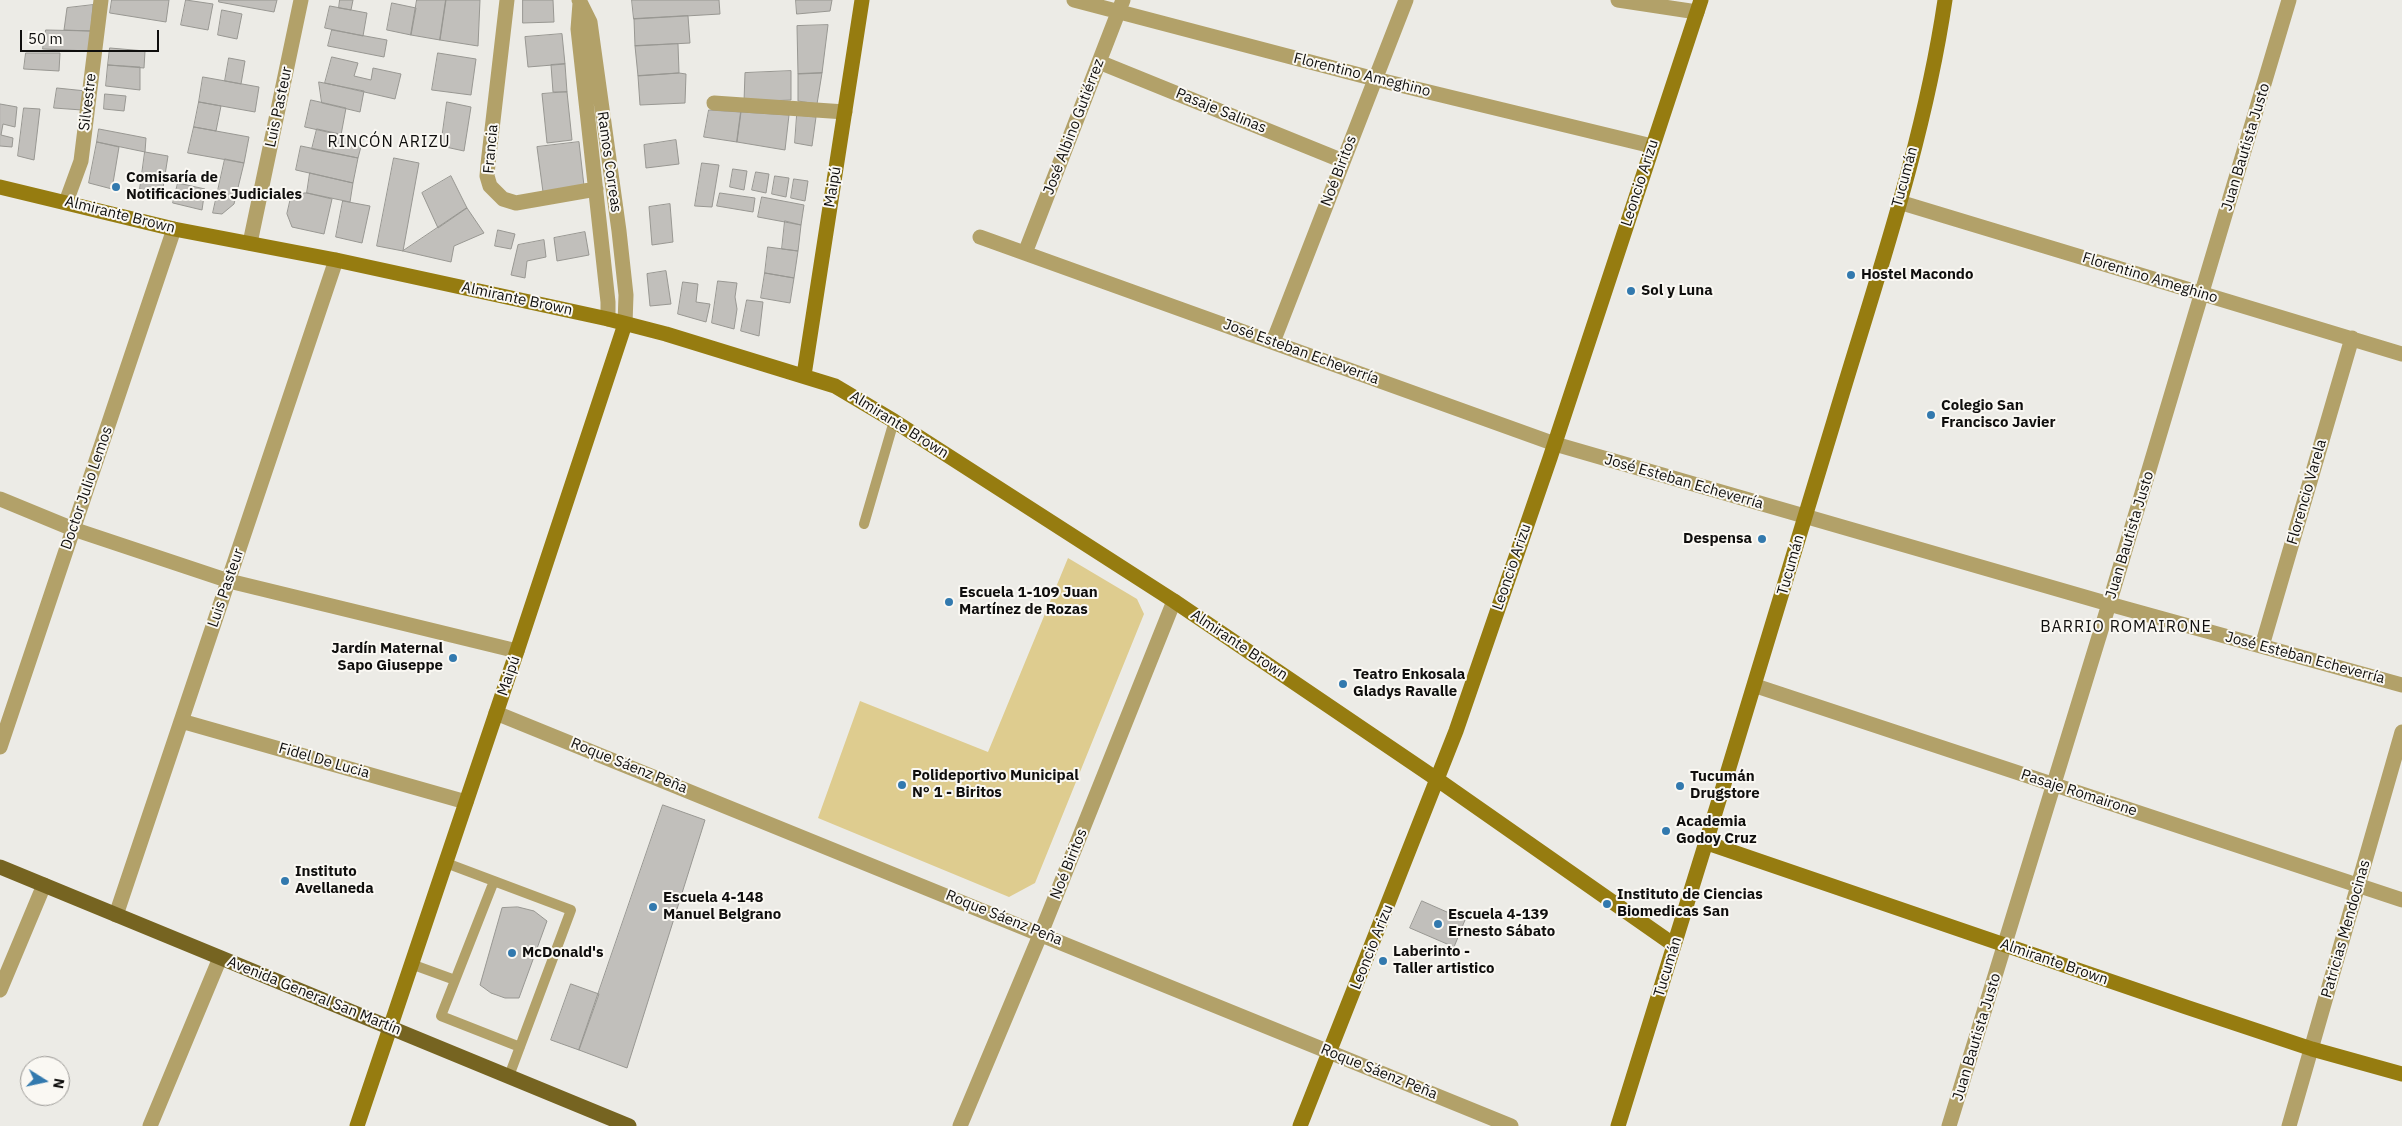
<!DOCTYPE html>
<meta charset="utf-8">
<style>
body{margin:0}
#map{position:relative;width:2402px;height:1126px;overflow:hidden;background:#ecebe6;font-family:"IBM Plex Sans",sans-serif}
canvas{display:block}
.north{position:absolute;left:20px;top:1056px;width:50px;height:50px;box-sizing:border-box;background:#faf8f3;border:1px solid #9c9a97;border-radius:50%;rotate:100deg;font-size:14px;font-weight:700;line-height:20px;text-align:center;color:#0f0e0d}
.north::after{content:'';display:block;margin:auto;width:18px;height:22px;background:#3279ae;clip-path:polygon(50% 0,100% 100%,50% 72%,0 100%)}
.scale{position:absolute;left:20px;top:30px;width:139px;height:22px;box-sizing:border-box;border:2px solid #0f0e0d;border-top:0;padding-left:6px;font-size:15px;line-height:18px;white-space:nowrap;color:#0f0e0d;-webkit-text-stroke:4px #faf8f3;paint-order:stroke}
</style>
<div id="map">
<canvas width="2402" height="1126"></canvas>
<div class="north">N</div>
<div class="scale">50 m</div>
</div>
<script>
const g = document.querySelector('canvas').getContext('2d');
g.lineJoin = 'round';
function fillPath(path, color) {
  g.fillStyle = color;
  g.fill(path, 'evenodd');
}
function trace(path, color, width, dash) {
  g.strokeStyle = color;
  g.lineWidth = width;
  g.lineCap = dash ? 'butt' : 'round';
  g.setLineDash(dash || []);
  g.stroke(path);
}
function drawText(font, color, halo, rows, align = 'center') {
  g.font = font + ' "IBM Plex Sans",sans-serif';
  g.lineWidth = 4;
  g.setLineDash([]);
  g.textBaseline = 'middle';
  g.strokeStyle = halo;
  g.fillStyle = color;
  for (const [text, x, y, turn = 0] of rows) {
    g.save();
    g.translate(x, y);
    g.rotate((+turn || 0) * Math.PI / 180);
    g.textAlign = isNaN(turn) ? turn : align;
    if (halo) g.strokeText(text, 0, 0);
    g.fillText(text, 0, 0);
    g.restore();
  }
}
fillPath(new Path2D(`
 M1068,558l69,41 7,15 -109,269 -26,14 -191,-79 42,-117 128,51z`), '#decc8f');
const building = new Path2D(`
 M112,0h57l-3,22 -56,-9z
 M186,0l27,4 -5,26 -27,-5z
 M219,0h58l-3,12 -55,-10z
 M340,0h13l-2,10 -12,-2z
 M417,0h29l-6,40 -29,-5z
 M446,0h34l-2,46 -38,-6z
 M523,0h30l1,22 -31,1z
 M632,0h87l1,14 -86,5z
 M796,0h36l-2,11 -33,3z
 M392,3l24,5 -5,27 -24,-5z
 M93,5l-2,26 -27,-1 3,-22z
 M330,6l37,7 -4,23 -38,-8z
 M222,10l20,4 -5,25 -19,-4z
 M688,16l2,27 -55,3 -1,-27z
 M828,25l-6,48 -24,1 -1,-48z
 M46,30l45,1 -2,20 -46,-2z
 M332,30l55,10 -3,17 -56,-11z
 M562,34l3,30 -37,3 -3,-30z
 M678,44l1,29 -41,3 -3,-30z
 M110,48l35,3 -1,17 -36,-3z
 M26,53h34l-1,18 -35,-2z
 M438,53l38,6 -5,36 -39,-5z
 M332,57l26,6 -4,13 17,4 2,-12 28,6 -6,25 -70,-16z
 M229,58l16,3 -4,23 -16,-3z
 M565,64l2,28h-14l-2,-27z
 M108,65l32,2v23l-34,-4z
 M791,71v29l-47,2 1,-29z
 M679,73l7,1 -1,29 -45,2 -2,-29z
 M822,73l-5,31 -19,-3v-27z
 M203,77l56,10 -4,25 -56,-10z
 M319,82l45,9 -4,21 -38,-9z
 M57,88l29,3 -4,19 -28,-2z
 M567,92l5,48 -25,3 -5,-49z
 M105,94l21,2 -2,15 -20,-2z
 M311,100l35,8 -5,27 -36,-8z
 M199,102l22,4 -5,25 -22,-4z
 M447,102l24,5 -7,44 -23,-5z
 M0,104l17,3 -2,20 -12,-3 -2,11 12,3 -1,9 -12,-1z
 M24,108l16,1 -6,51 -16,-4z
 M709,110l32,2 -4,30 -33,-5z
 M741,112l48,3 -4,35 -48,-8z
 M797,115l19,2 -4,29 -17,-3z
 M194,127l55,10 -5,26 -56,-10z
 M99,129l47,9 -1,14 -48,-10z
 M317,129l46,10 -5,19 -46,-9z
 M676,140l3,24 -33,4 -2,-23z
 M97,142l22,5 -7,42 -23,-6z
 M579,142l5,44 -41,6 -6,-45z
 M301,146l57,12 -5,25 -57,-13z
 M145,152l23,4 -6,38 -22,-5z
 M394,158l25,5 -16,88 -26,-5z
 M225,159l19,4 -10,41 -12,10 -9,-1z
 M702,163l17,2 -7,42 -17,-1z
 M733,169l14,2 -3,19 -14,-3z
 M756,172l13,2 -3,19 -14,-3z
 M310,173l43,10 -3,19 -43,-9z
 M451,176l16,32 -29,20 -16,-35z
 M775,176l14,2 -3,19 -14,-3z
 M794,179l14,2 -3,20 -14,-3z
 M178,183l27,6 -3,21 -29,-7z
 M292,193h15l25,6 -8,35 -32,-7 -5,-13z
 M720,193l35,5 -2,14 -36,-6z
 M762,197l42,8 -3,20 -43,-8z
 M343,201l27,5 -8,37 -26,-6z
 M670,204l3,38 -21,3 -3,-38z
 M467,208l17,25 -30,13 -3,16 -48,-11z
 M785,221l16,4 -3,26 -16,-2z
 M498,230l17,4 -4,15 -16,-3z
 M585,232l4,23 -32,6 -3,-23z
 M544,240l2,17 -19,4 -2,17 -14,-3 7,-30z
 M768,247l30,4 -4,27 -29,-5z
 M666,271l5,33 -21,2 -3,-32z
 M765,273l29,5 -4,25 -29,-5z
 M718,281l19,2 -2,14 2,12 -3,20 -22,-6z
 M683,282l15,2 -2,18 14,2 -4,18 -28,-8z
 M747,300l16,2 -4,34 -18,-5z
 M663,805l42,15 -78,248 -48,-18z
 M1422,901l43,19 -11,27 -44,-19z
 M518,907l16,4 13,10 -28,77h-14l-14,-5 -11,-8 22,-77z
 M571,984l28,10 -20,56 -28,-10z`);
fillPath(building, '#c1bfbb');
trace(building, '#989792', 1);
trace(new Path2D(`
 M864,524l30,-103
 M446,863l125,47 -62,166
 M494,881l-53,135 79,31
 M411,964l44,16`), '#b2a169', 10);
trace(new Path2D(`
 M507,0l-19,164 -1,12 3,10 13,13 13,4 80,-14
 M579,0l11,22 29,209 7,64 -1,29
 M1074,0l301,79 277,67
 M1618,0l79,12
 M580,3l-2,26 30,273v17
 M1099,62l244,99
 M714,103l131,9
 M66,202l15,-41 20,-161
 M1899,202l503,152
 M980,237l575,207 554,160 293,81
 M250,243l51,-243
 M1025,253l98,-253
 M1273,342l133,-342
 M0,499l73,30 156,52 288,70
 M2262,646l90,-308
 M1756,686l646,214
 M496,713l1015,413
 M181,721l285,81
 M0,747l174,-518
 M116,915l220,-655
 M0,990l44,-105
 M150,1126l70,-168
 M960,1126l81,-193 133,-332
 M1949,1126l160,-522 180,-604
 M2289,1126l113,-394`), '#b2a169', 15);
trace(new Path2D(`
 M0,187l174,42 162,31 272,59 58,15 169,52 59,35 280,180 264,179 236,165
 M804,375l58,-375
 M1707,843l479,164 126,42 90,25
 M357,1126l160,-475 108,-327
 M1300,1126l156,-395 94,-273 151,-458
 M1618,1126c73,-235 146,-469 216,-705 41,-138 90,-278 111,-421`), '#967c10', 15);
trace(new Path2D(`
 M0,867l629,259`), '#766421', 15);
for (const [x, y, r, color] of [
 [116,187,5,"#3279ae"],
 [1851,275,5,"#3279ae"],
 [1631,291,5,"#3279ae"],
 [1931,415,5,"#3279ae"],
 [1762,539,5,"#3279ae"],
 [949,602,5,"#3279ae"],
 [453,658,5,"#3279ae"],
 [1343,684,5,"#3279ae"],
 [902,785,5,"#3279ae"],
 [1680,786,5,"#3279ae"],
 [1666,831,5,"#3279ae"],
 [285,881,5,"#3279ae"],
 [1607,904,5,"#3279ae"],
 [653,907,5,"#3279ae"],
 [1438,924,5,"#3279ae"],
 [512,953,5,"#3279ae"],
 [1383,961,5,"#3279ae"]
]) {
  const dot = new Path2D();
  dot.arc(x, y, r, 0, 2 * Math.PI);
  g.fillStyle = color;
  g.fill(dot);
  trace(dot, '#faf8f3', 2);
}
drawText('15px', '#0f0e0d', '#faf8f3', [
 ["Florentino Ameghino",1362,75,14],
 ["Silvestre",88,102,-83],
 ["Luis Pasteur",279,107,-78],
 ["Pasaje Salinas",1221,111,22],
 ["José Albino Gutiérrez",1074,127,-69],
 ["Juan Bautista Justo",2246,147,-73],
 ["Francia",491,149,-85],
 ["Ramos Correas",609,162,82],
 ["Noé Biritos",1339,171,-69],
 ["Tucumán",1905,177,-75],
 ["Leoncio Arizu",1640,183,-72],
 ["Maipú",833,187,-81],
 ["Almirante Brown",120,215,14],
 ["Florentino Ameghino",2150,278,17],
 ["Almirante Brown",517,299,12],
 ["José Esteban Echeverría",1301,352,20],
 ["Almirante Brown",899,425,32],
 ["José Esteban Echeverría",1684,482,16],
 ["Doctor Julio Lemos",87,488,-71],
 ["Florencio Varela",2307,492,-74],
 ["Juan Bautista Justo",2130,535,-73],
 ["Tucumán",1791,565,-74],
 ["Leoncio Arizu",1512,567,-71],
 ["Luis Pasteur",226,588,-71],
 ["Almirante Brown",1239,645,34],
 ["José Esteban Echeverría",2305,658,15],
 ["Maipú",509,676,-71],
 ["Fidel De Lucia",324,761,16],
 ["Roque Sáenz Peña",629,766,22],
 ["Pasaje Romairone",2079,793,18],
 ["Noé Biritos",1069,864,-68],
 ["Roque Sáenz Peña",1004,918,22],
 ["Patricias Mendocinas",2346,929,-74],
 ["Leoncio Arizu",1372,947,-68],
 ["Almirante Brown",2054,962,19],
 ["Tucumán",1668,967,-73],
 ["Avenida General San Martín",314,996,22],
 ["Juan Bautista Justo",1977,1037,-73],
 ["Roque Sáenz Peña",1379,1072,22]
]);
drawText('bold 15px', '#0f0e0d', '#faf8f3', [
 ["Comisaría de",126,178],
 ["Notificaciones Judiciales",126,195],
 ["Hostel Macondo",1861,275],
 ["Sol y Luna",1641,291],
 ["Colegio San",1941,406],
 ["Francisco Javier",1941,423],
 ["Despensa",1752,539,"right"],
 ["Escuela 1-109 Juan",959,593],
 ["Martínez de Rozas",959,610],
 ["Jardín Maternal",443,649,"right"],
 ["Sapo Giuseppe",443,666,"right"],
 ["Teatro Enkosala",1353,675],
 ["Gladys Ravalle",1353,692],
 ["Polideportivo Municipal",912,776],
 ["N° 1 - Biritos",912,793],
 ["Tucumán",1690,777],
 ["Drugstore",1690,794],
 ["Academia",1676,822],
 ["Godoy Cruz",1676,839],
 ["Instituto",295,872],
 ["Avellaneda",295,889],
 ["Instituto de Ciencias",1617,895],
 ["Biomedicas San",1617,912],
 ["Escuela 4-148",663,898],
 ["Manuel Belgrano",663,915],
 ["Escuela 4-139",1448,915],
 ["Ernesto Sábato",1448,932],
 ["Laberinto -",1393,952],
 ["Taller artistico",1393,969],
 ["McDonald's",522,953]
], 'left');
g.letterSpacing = '1px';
drawText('16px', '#0f0e0d', '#faf8f3', [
 ["RINCÓN ARIZU",389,142],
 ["BARRIO ROMAIRONE",2126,627]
]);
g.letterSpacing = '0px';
</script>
